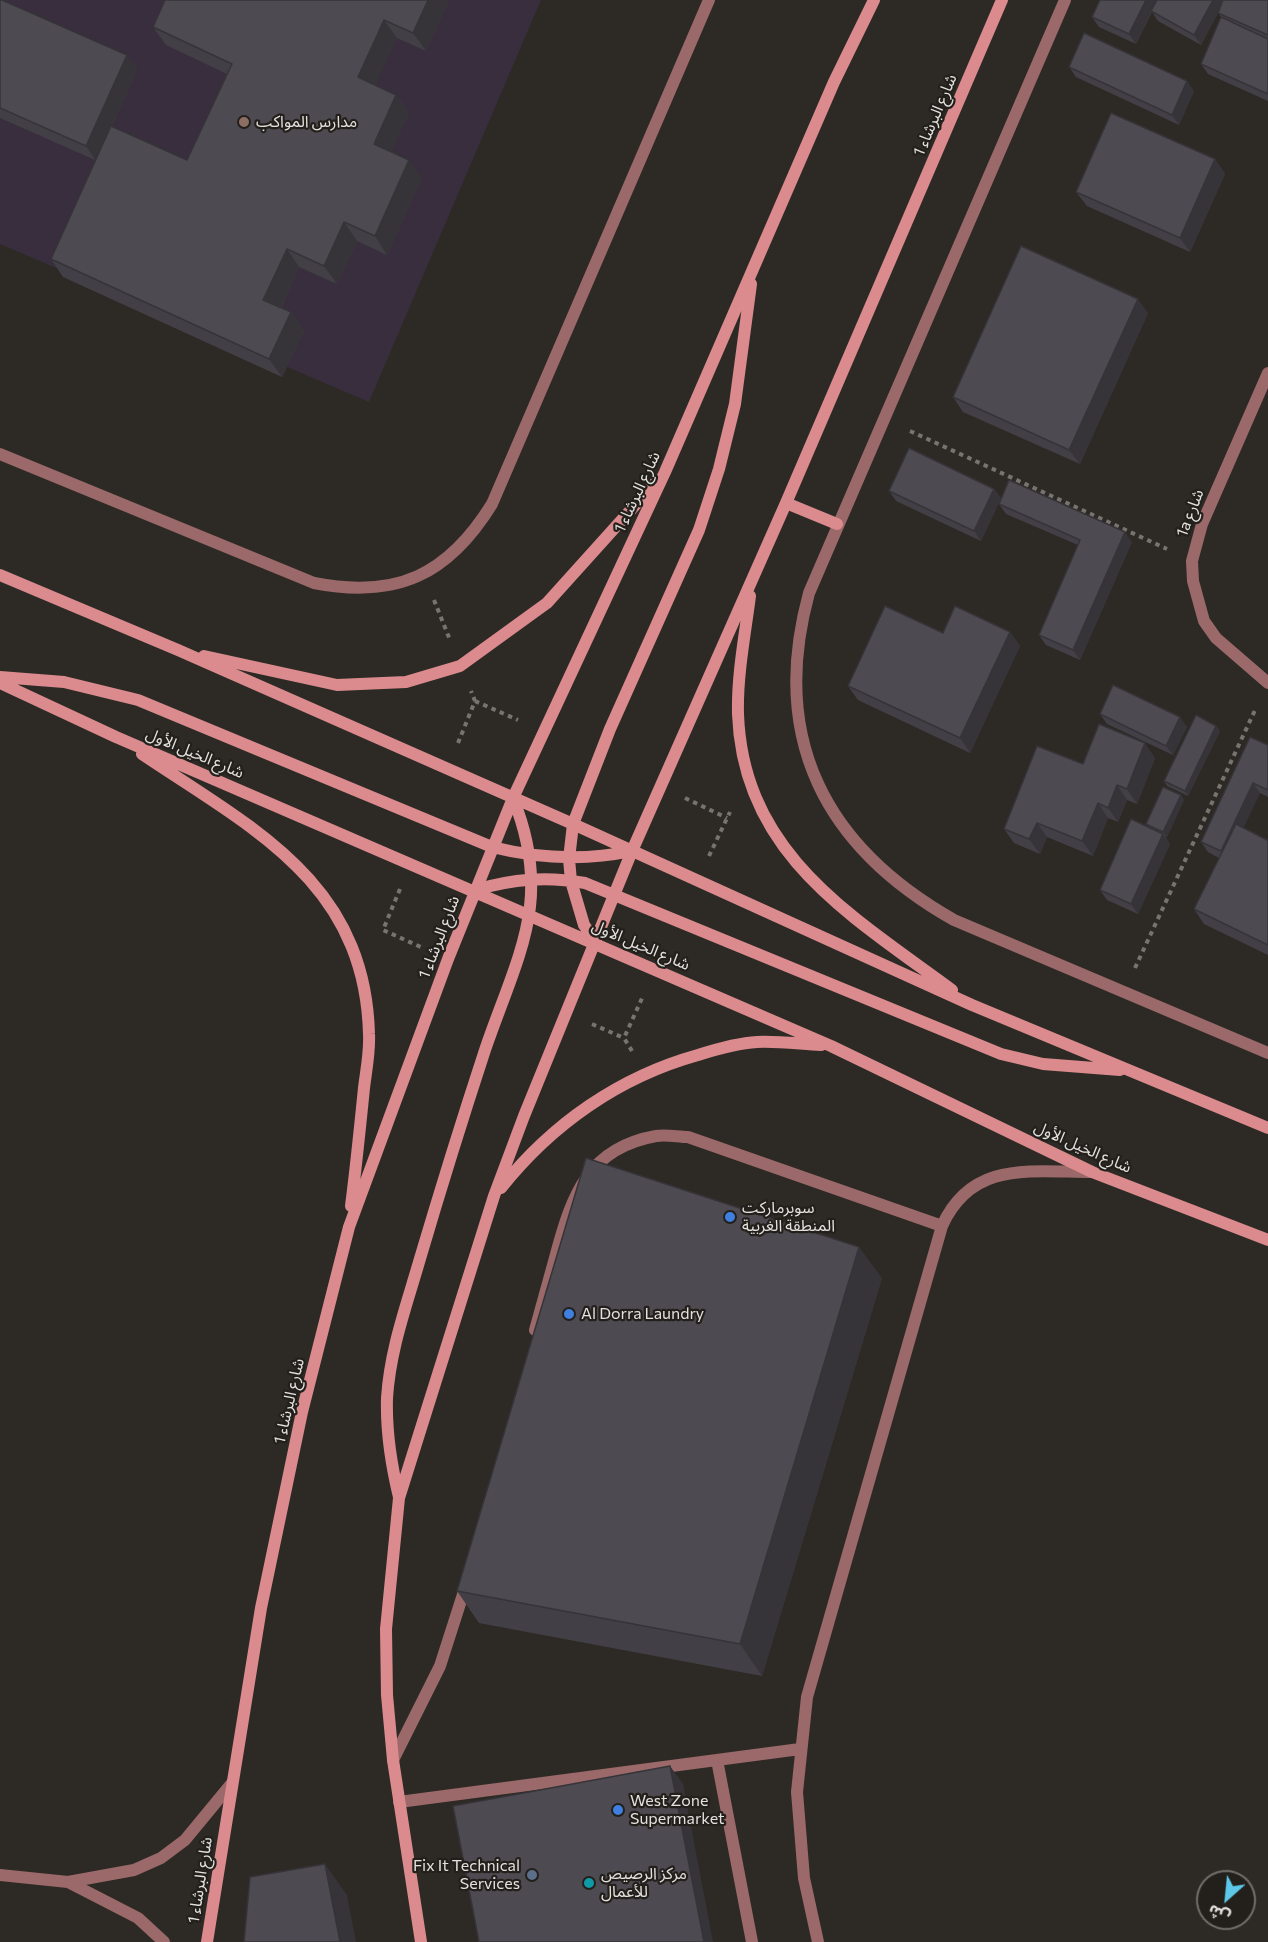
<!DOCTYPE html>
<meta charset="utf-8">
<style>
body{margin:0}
#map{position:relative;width:1268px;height:1942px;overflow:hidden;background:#2d2a25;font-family:Commissioner,"Noto Sans Arabic",sans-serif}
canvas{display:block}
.north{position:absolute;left:1196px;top:1870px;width:60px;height:60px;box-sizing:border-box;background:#23201c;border:2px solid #706d6a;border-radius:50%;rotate:207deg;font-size:16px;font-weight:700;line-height:24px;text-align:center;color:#e3e1de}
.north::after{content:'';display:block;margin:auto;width:21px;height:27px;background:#5dc7e8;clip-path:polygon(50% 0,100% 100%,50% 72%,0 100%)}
</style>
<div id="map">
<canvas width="1268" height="1942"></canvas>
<div class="north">ش</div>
</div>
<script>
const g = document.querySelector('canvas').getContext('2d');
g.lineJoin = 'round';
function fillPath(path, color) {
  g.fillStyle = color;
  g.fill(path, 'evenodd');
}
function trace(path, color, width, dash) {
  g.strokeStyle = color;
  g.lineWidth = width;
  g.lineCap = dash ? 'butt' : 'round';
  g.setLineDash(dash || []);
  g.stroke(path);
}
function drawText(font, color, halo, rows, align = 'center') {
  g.font = font + ' Commissioner,"Noto Sans Arabic",sans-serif';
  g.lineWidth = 4.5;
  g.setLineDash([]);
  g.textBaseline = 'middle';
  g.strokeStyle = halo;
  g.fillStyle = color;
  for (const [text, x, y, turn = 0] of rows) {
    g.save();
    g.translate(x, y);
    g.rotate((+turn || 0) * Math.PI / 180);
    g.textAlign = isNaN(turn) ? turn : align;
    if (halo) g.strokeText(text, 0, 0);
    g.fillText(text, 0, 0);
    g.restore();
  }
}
fillPath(new Path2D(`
 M0,0h541l-172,402 -369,-158z`), '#382e3d');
trace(new Path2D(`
 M910,431l257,118
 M434,600l16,40
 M475,701l43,19
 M458,743l17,-42 -4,-10
 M685,798l42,20
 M709,856l21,-44
 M400,889l-17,41 40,18
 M1135,968l121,-260
 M592,1024l32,14
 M632,1051l-8,-13 19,-42`), '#777470', 4, [4.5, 4.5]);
trace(new Path2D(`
 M0,454l314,129c83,16 134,-8 178,-79l217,-504
 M535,1330c7,-25 14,-50 21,-76 16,-59 32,-106 100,-118 10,-2 22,1 32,1l254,89
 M393,1760l47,-94 26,-81
 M717,1760l35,182
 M399,1802l401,-53
 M818,1942l-14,-64 -7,-86 10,-95 135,-471c30,-66 89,-54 150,-54`), '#9b6969', 12);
trace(new Path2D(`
 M1065,0l-256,593c-40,146 16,254 145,327l314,133
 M1268,373l-66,151 -10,37 1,20 11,40 12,17 52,45
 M0,1875l68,7 66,-12 27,-12 24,-18 47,-57
 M68,1882l70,36 26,24`), '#9b6969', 12);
trace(new Path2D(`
 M786,503l51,21
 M0,575l178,75 395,174 399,181 296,123
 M750,596c-5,39 -13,79 -12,118 5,140 114,202 214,276
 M204,656l133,29 69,-3 54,-16 87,-63 109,-121
 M0,677l64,5 74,18 354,147c48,12 92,14 140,4
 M0,683l116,54 715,309 261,126 176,68
 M142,754c110,74 223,128 227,280 1,18 -3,37 -5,54 -4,40 -8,79 -13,118
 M475,890c38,-11 71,-14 110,-7l416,171 42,10 77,6
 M596,942l-12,-17 -13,-44 -2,-22 4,-35 37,-95 89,-199 20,-61 16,-65 16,-120
 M501,1188c51,-64 118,-111 197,-133 19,-6 39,-12 59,-13 21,-1 43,2 64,3
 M399,1497c-8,-33 -13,-65 -12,-99 3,-48 19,-91 32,-136 21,-71 43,-142 66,-212 33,-96 69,-150 28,-252
 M207,1942l54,-334 41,-196 47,-185 99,-268 65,-161 152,-326 169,-390 40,-82
 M421,1942l-28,-182 -6,-65 -1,-66 13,-131 95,-302 30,-80 108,-265 154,-348 216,-503`), '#db8b8d', 12);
fillPath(new Path2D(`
 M0,0l127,55 10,15 -25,56 75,34 40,-86 -61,-29 -13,-18 12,-27h284l-23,51 -29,-13 -22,47 21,10 13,18 -18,39 31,26 -35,77 -30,-14 -20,43 -38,-17 -18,41 10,4 13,19 -22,46 -219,-100 -12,-18 44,-99 -95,-42z
 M1268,0v101l-60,-27 -7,-10 20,-47 -3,-4 -17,32 -43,-24 -6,-9 -16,32 -37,-17 -7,-10z
 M1069,67l125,24 -15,34 -103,-48z
 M1215,159l10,15 -35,78 -103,-46 -11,-14z
 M1148,313l-68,151 -117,-52 -10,-15z
 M994,489l7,9 -20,43 -85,-40 -7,-10z
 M999,504l133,38 -52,118 -34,-15 -7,-10 39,-90 -72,-31z
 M1010,632l10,14 -50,107 -112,-53 -10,-14 95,-53z
 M1100,714l87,13 -14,28 -66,-31z
 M1216,726l4,5 -32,65 -21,-10 -3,-5z
 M1268,745v52l-8,-4 -17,35 24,12 1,-1v116l-64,-31 -10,-15 25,-51 -11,-6 -7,-10z
 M1155,758l-18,46 -10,-4 -9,22 -10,-4 -15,38 -46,-19 -7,17 -26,-11 -10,-14 79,-65z
 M1181,795l3,5 -17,37 -2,-1 5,8 -32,70 -31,-14 -7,-10 49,-63 -3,-3z
 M882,1278l-120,398 -283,-53 -22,-32z`), '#424046');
fillPath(new Path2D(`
 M428,0h21l-23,51 -13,-18z
 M1146,0h11l-21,44 -7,-10z
 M1213,0h12l-24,45 -7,-10z
 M384,20l13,18 -26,57 -13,-18z
 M127,55l10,15 -41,91 -10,-15z
 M1187,81l7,10 -15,34 -7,-10z
 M396,95l13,18 -22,49 -13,-18z
 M1215,159l10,15 -35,78 -10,-14z
 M409,160l13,18 -35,77 -12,-19z
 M344,222l13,19 -20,43 -13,-18z
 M287,249l12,18 -23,51 -13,-18z
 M1138,299l10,14 -68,151 -11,-14z
 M291,312l13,19 -22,46 -13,-18z
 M994,489l7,9 -20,43 -7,-10z
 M1125,532l7,10 -52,118 -7,-10z
 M1010,632l10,14 -50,107 -10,-15z
 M1180,717l7,10 -14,28 -7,-9z
 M1216,726l4,5 -32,65 -3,-5z
 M1145,743l10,15 -18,46 -10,-15z
 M1253,783l7,10 -32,68 -7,-10z
 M1117,785l10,15 -9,22 -10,-14z
 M1181,795l3,5 -17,37 -4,-5z
 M1098,803l10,15 -15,38 -11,-15z
 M1037,823l10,14 -7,17 -11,-15z
 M1163,834l7,10 -32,70 -7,-10z
 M859,1247l23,31 -120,398 -22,-32z
 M670,1766l13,18 30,158h-9z
 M325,1864l22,31 9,47h-16z`), '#363439');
const building = new Path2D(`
 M0,0h2l125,55 -41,91 -86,-38z
 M165,0h263l-15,33 -29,-13 -26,57 38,18 -22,49 35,16 -34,76 -31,-14 -20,44 -37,-17 -24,51 28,12 -22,47 -218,-100 60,-133 76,34 45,-96 -79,-37z
 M1100,0h46l-17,34 -37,-17z
 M1157,0h56l-19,35 -43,-24z
 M1223,0h45v35l-50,-22z
 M1221,17l47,22v55l-67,-30z
 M1084,33l103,48 -15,34 -103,-48z
 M1111,113l104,46 -35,79 -104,-46z
 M1021,246l117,53 -69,151 -116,-53z
 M909,448l85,41 -20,42 -85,-40z
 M1009,480l116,52 -52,118 -34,-15 41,-95 -81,-36z
 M885,606l58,27 12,-27 55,26 -50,106 -112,-52z
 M1113,685l67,32 -14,29 -66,-32z
 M1196,715l20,11 -31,65 -21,-10z
 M1099,724l46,19 -18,46 -10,-4 -9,23 -10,-5 -16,38 -45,-18 -8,16 -25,-10 33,-83 46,18z
 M1250,737l18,8v45l-15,-7 -32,68 -20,-9z
 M1163,787l18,8 -18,37 -17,-8z
 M1131,819l32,15 -32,70 -31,-14z
 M1236,824l31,16 1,-1v106l-74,-36z
 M586,1158l273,89 -119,397 -283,-53z
 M670,1766l34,176h-225l-26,-136z
 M325,1864l15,78h-96l6,-65z`);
fillPath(building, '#4d4b51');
trace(building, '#363439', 1.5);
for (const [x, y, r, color] of [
 [244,122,6,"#8d6e63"],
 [730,1217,6,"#3f7fe0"],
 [569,1314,6,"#3f7fe0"],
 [618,1810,6,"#3f7fe0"],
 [532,1875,6,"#5c6f8a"],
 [589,1883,6,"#0f9aa8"]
]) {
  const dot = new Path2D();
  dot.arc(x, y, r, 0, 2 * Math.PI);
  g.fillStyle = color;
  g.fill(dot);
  trace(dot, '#23201c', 2);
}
drawText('16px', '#e3e1de', '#23201c', [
 ["شارع البرشاء 1",935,115,-67],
 ["شارع البرشاء 1",637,492,-65],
 ["1a شارع",1190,513,-69],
 ["شارع الخيل الأول",195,753,23],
 ["شارع البرشاء 1",439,937,-69],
 ["شارع الخيل الأول",641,945,23],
 ["شارع الخيل الأول",1083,1147,24],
 ["شارع البرشاء 1",289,1401,-77],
 ["شارع البرشاء 1",200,1880,-81]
]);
drawText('16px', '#e3e1de', '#23201c', [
 ["مدارس المواكب",256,122],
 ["سوبرماركت",742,1208],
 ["المنطقة الغربية",742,1226],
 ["Al Dorra Laundry",581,1314],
 ["West Zone",630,1801],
 ["Supermarket",630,1819],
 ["Fix It Technical",520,1866,"right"],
 ["Services",520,1884,"right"],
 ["مركز الرصيص",601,1874],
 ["للأعمال",601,1892]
], 'left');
</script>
